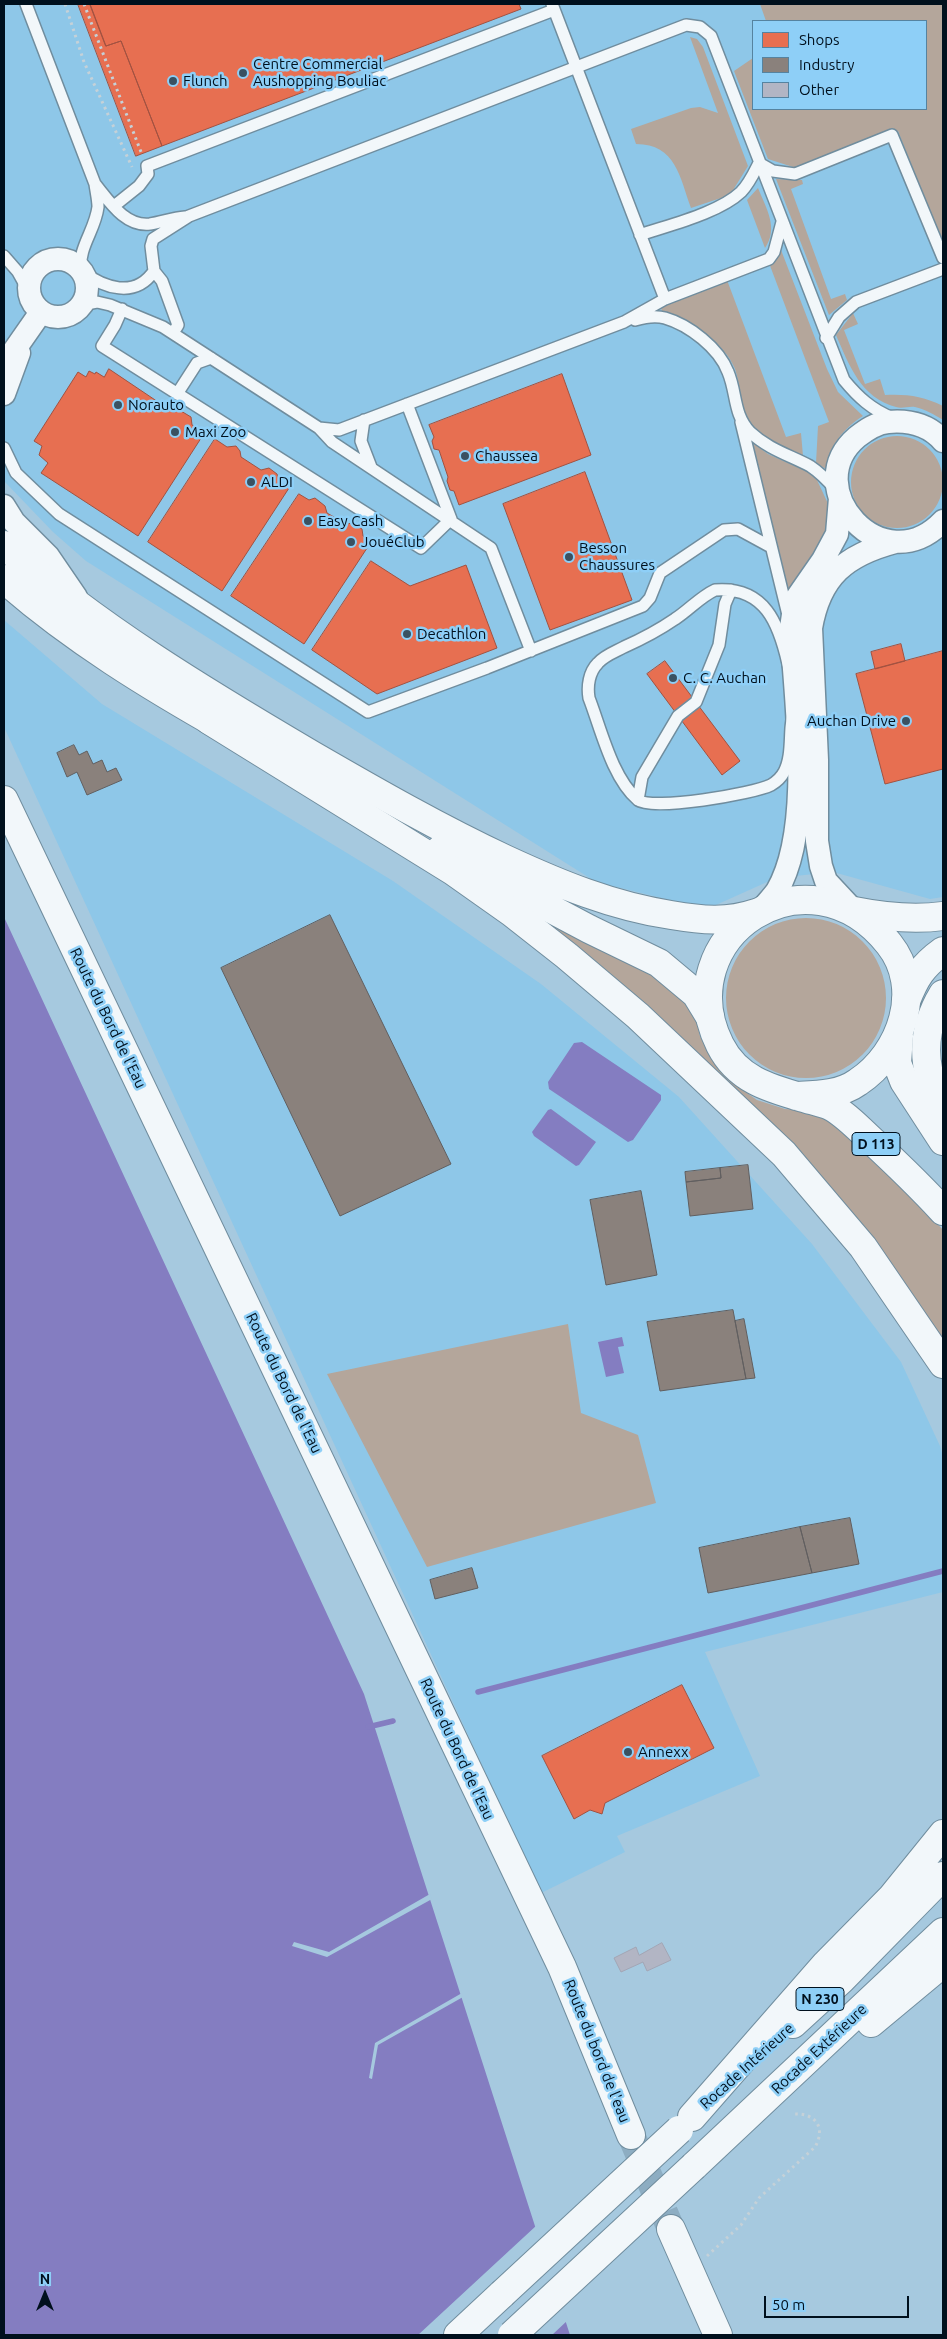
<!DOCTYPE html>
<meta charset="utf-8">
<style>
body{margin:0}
#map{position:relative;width:947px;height:2339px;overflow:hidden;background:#a6c9df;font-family:Ubuntu,sans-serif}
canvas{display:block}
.frame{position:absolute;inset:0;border:5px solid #00101d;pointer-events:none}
.legend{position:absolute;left:752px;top:20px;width:175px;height:90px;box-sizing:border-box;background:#8ecff7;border:1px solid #5583a0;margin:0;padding:6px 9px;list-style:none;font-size:15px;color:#00101d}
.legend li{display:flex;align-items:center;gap:10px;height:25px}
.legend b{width:25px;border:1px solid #5583a0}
.north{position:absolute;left:20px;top:2269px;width:50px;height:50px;-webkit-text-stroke:4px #8ecff7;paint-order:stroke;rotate:0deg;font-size:14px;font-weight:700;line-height:20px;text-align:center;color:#00101d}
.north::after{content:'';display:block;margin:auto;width:18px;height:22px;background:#00101d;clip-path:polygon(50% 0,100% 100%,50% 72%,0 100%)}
.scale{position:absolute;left:764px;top:2296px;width:145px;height:22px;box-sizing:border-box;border:2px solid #00101d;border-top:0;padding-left:6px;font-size:15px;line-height:18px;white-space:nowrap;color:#00101d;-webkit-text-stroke:4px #8ecff7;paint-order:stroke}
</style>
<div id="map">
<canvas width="947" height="2339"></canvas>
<div class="frame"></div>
<ul class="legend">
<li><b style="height:14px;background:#e76f51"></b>Shops</li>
<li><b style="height:14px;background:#8a817c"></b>Industry</li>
<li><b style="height:14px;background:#b2b5c4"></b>Other</li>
</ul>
<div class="north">N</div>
<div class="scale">50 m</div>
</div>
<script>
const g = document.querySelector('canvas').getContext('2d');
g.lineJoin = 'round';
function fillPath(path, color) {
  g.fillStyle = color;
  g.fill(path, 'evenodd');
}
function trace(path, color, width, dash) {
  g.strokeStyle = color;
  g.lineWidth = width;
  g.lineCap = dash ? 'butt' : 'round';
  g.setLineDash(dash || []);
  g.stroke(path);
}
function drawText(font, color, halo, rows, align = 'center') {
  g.font = font + ' Ubuntu,sans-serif';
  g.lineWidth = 5;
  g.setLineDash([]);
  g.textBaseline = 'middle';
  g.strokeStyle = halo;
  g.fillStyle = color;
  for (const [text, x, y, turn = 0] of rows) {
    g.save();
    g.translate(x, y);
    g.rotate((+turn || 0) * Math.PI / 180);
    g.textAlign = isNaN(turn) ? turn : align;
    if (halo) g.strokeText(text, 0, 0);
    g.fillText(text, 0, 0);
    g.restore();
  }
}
fillPath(new Path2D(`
 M4,4h939v893l-13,2 -97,-27 -57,6 -69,31 -111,-27 -510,-321 -33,-29 -49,-51zM753,21h173v88h-173z
 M4,620l98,84 291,177 148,103 138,113 133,147 89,118 39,84 3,10v136l-238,60 55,124 -143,60 8,16 -86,42 -18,-44 -517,-1123z`), '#8ec7e8');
fillPath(new Path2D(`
 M760,4h183v241l-45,-114 -102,37 -28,-9 -34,-88 19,-13v51h173v-88h-160z
 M690,37l7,2 6,8 45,119 -18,29 -39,13c-11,-30 -15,-64 -55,-64l-5,-15 60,-21 9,-1 18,6z
 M776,179l26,1 1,4 -12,5 40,110 14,-5 2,6 -18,15z
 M758,188c8,20 21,40 7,60l-18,-48z
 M781,250l46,119 11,23 25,24c-19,12 -35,31 -37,53l-10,-6 2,-37 11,-4 -60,-159z
 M727,280l59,157 15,-4 2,23c-19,-8 -46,-19 -56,-39 -7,-14 -7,-33 -12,-48 -10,-26 -48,-51 -73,-58l-2,-6z
 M853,313l5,11 -14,6 21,54 15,-5 5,16c22,-1 38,1 58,11v14c-8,-5 -18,-11 -28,-13 -6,-1 -13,2 -19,0 -35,-9 -47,-42 -60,-72z
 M851 482a46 46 0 1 1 92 0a46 46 0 1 1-92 0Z
 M753,443l15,11 40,18 9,8 14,30 -3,27 -40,58z
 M519,902l147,77 29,35 5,22 12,24 18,21 27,19 28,9 30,2 16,8 87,83 25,28v116l-51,-77z
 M726 998a80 80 0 1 1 160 0a80 80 0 1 1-160 0Z
 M568,1324l13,89 57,22 18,68 -229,64 -100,-193z`), '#b4a69b');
fillPath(new Path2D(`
 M4,917l360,777 206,641h-566z
 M582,1042l79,53v5l-28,40 -5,2 -79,-53 -1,-7 26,-39z
 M551,1109l45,33 -17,23 -3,1 -42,-30 -2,-4 16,-22z
 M622,1337l2,9 -6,1 6,26 -18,4 -8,-35z`), '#847dc1');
fillPath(new Path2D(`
 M430,1894l2,5 -105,58 -35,-11 2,-4 35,10z
 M462,1993l1,4 -85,48 -6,34 -3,-1 6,-35z
 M537,2225l31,95 -16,15h-134z`), '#a6c9df');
const shops = new Path2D(`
 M78,4h12l16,42 15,-5 41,105 -26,10z
 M90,4h429l2,5 -359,137 -41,-105 -15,5z
 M109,369l64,43 8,-1 10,6 1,8 13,7 -67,104 -97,-63 7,-10 -9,-8 3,-9 -8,-5 44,-69 8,5 3,-6 6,3 1,-2 8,5z
 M562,374l29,81 -132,50 -5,-14 -4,-1 -3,-9 1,-4 -9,-27 -5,-1 -2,-8 2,-4 -5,-12z
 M215,439l12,8 9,-1 4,5 1,6 20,13 8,-2 8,6 2,7 10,7 -67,103 -74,-49z
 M585,472l47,128 -82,30 -47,-126z
 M299,494l10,6 6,-2 10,8 2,7 19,11 7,-1 9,6 1,7 8,6 -67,102 -73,-48z
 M371,561l39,25 56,-21 31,83 -120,46 -65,-44z
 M901,644l4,17 -30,8 -4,-17z
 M943,651v118l-58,15 -29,-110z
 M665,661l75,100 -18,14 -75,-101z
 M682,1685l32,63 -109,55 -3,11 -12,-4 -16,9 -32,-63z`);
fillPath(shops, '#e76f51');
trace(shops, '#a25241', 1);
const industry = new Path2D(`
 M74,745l5,10 8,-4 6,13 9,-4 5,12 9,-4 6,12 -35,15 -10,-23 -10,5 -10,-24z
 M330,915l121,249 -111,52 -119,-248z
 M748,1165l5,44 -63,7 -4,-34 35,-4 -1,-10z
 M720,1168l1,10 -35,4 -1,-10z
 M641,1191l16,84 -51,10 -16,-85z
 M733,1310l13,69 -86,12 -13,-69z
 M744,1319l11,59 -9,1 -11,-58z
 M850,1518l9,46 -47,9 -12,-46z
 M800,1527l12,46 -104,20 -9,-45z
 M472,1568l6,20 -43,11 -5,-19z`);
fillPath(industry, '#8a817c');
trace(industry, '#615f60', 1);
trace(new Path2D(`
 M478,1692l465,-121
 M368,1727l25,-6`), '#847dc1', 5.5);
const building = new Path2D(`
 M662,1943l9,17 -24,11 -4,-9 -22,10 -7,-14 22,-11 3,8z`);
fillPath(building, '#b2b5c4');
trace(building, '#a2a5b4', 1);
trace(new Path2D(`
 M631,2135l40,94`), '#8dadc2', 28, [28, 14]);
const service = new Path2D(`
 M26,4l69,180c1,8 3,16 3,23 -3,24 -20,40 -17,64 23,17 54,28 73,0l-3,-25 2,-7 36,-23 497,-191 14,2 11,9 133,344c14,17 28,30 49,38
 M552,4l113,295
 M95,184c14,17 30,43 55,40 12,-2 23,-6 35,-7
 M114,206l25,-20 9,-12 -1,-8 407,-156
 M640,235c29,-10 79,-22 101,-43 8,-8 13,-19 18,-29l14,8 22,3 97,-39 51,123
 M4,256l14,16 10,18
 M154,271l8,10 16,44 -5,8
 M81,305l16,-3 13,3 53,22 156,101 20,2 285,-108 41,-23 104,-40 5,-7 8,-30
 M122,309l-7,16 -13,21 319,202 30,-29 -44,-115
 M635,320c10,-3 20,-5 30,-2 24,7 54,30 63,54 9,21 5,42 22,60 18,17 39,23 60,34 9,6 18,15 25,23
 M826,338l13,-21 17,-15 87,-33
 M177,394l20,-31 14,-5
 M364,420l-3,21 10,26
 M741,422l47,193
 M319,428l13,14 159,106 40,103
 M4,448l12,25 43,41 309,198 119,-44 156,-62 7,-8 10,-25 64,-43 14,-1 33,18
 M715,590c50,-4 64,34 73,74 2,10 6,20 6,30 1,11 -2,23 -3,34 -1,14 0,31 -7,44 -3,6 -8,10 -13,13 -18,9 -119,26 -133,15 -26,-22 -37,-71 -49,-102 -2,-12 0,-26 9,-35 7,-8 17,-11 26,-16 18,-8 35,-17 51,-28 14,-9 25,-22 40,-29z
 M638,800l4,-23 36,-61 18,-14 23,-57 6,-41 6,-14`);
const minor = new Path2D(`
 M29 288a29 29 0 1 1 58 0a29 29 0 1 1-58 0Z
 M4,365l37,-53
 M4,394l15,-41
 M943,441c-14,-16 -34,-21 -55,-19 -12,1 -22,8 -31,15 -60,51 26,147 86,84
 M4,506l10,16 34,34 28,41
 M854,911l-28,-30 -5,-15 -4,-25v-81l-6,-132c9,-52 35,-73 84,-86
 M760,912c5,-7 12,-14 17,-21 37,-64 18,-191 14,-263l3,-20 4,-12 25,-36 14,-26 3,-36`);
const tertiary = new Path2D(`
 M4,800l558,1167 69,168
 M671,2229l47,106`);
const secondary = new Path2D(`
 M4,545c93,82 201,147 308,210 64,37 127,73 193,104 54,25 107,47 166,56 30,5 56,8 85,-2
 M4,579c68,60 147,108 225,152
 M440,850l149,79 70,34 37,31 14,23`);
const primary = new Path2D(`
 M899,1036l-2,27 7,18 39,60
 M796,1096c21,-1 44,-1 62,-14 44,-29 66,-94 31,-138 -81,-103 -223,-7 -169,101 18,36 52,44 87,54 7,2 16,4 23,7 14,7 26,20 38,31 26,24 51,48 75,74`);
const trunk = new Path2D(`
 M209,720l244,151 58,41 56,44 71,60 146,138 79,93 80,117
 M854,911c30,6 59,9 89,5
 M943,994c-23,38 -22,75 0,113
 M906,1001c9,-23 16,-35 37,-50
 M871,2023l72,-60
 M793,2024l48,-44 102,-104
 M692,2117l134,-153 66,-67 51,-63
 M694,2166l249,-234
 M458,2335l44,-41`);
trace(service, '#708d9e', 14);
trace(minor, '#708d9e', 25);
trace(tertiary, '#708d9e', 30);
trace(secondary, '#708d9e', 30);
trace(primary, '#708d9e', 30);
trace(trunk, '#708d9e', 30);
trace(new Path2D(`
 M65,4l19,58 48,105
 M84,4l57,148
 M707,2256l34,-31 18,-27 56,-51c11,-19 1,-34 -21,-33`), '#c5d1d8', 3, [2.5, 4]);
trace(service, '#f2f7fa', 11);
trace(minor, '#f2f7fa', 22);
trace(tertiary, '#f2f7fa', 28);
trace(secondary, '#f2f7fa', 28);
trace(primary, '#f2f7fa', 28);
trace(trunk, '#f2f7fa', 28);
const trunkBridge = new Path2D(`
 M502,2294l177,-164
 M512,2335l182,-169`);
trace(trunkBridge, '#708d9e', 30, []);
trace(trunkBridge, '#f2f7fa', 28);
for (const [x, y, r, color] of [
 [243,73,5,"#3a5161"],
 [173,81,5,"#3a5161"],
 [118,405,5,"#3a5161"],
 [175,432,5,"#3a5161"],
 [465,456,5,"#3a5161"],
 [251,482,5,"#3a5161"],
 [308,521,5,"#3a5161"],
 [351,542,5,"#3a5161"],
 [569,557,5,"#3a5161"],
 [407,634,5,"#3a5161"],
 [673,678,5,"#3a5161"],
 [906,721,5,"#3a5161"],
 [628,1752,5,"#3a5161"]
]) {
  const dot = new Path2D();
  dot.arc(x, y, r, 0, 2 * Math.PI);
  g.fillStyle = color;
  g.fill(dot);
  trace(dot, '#8ecff7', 2);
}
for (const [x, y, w] of [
 [876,1144,48],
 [820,1999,48]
]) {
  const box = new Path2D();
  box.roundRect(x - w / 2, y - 11.5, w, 23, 4);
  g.fillStyle = '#8ecff7';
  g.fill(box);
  trace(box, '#00101d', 1);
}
drawText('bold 14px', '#00101d', null, [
 ["D 113",876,1144],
 ["N 230",820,1999]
]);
drawText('15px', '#00101d', '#8ecff7', [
 ["Centre Commercial",253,64],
 ["Aushopping Bouliac",253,81],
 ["Flunch",183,81],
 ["Norauto",128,405],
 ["Maxi Zoo",185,432],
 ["Chaussea",475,456],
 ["ALDI",261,482],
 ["Easy Cash",318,521],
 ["JouéClub",361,542],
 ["Besson",579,548],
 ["Chaussures",579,565],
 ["Decathlon",417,634],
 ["C. C. Auchan",683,678],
 ["Auchan Drive",896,721,"right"],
 ["Annexx",638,1752]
], 'left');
drawText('15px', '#00101d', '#8ecff7', [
 ["Route du Bord de l'Eau",108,1018,64],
 ["Route du Bord de l'Eau",284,1383,64],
 ["Route du Bord de l'Eau",457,1749,65],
 ["Rocade Extérieure",819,2049,-43],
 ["Route du bord de l'eau",597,2051,68],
 ["Rocade Intérieure",747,2066,-42]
]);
</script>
